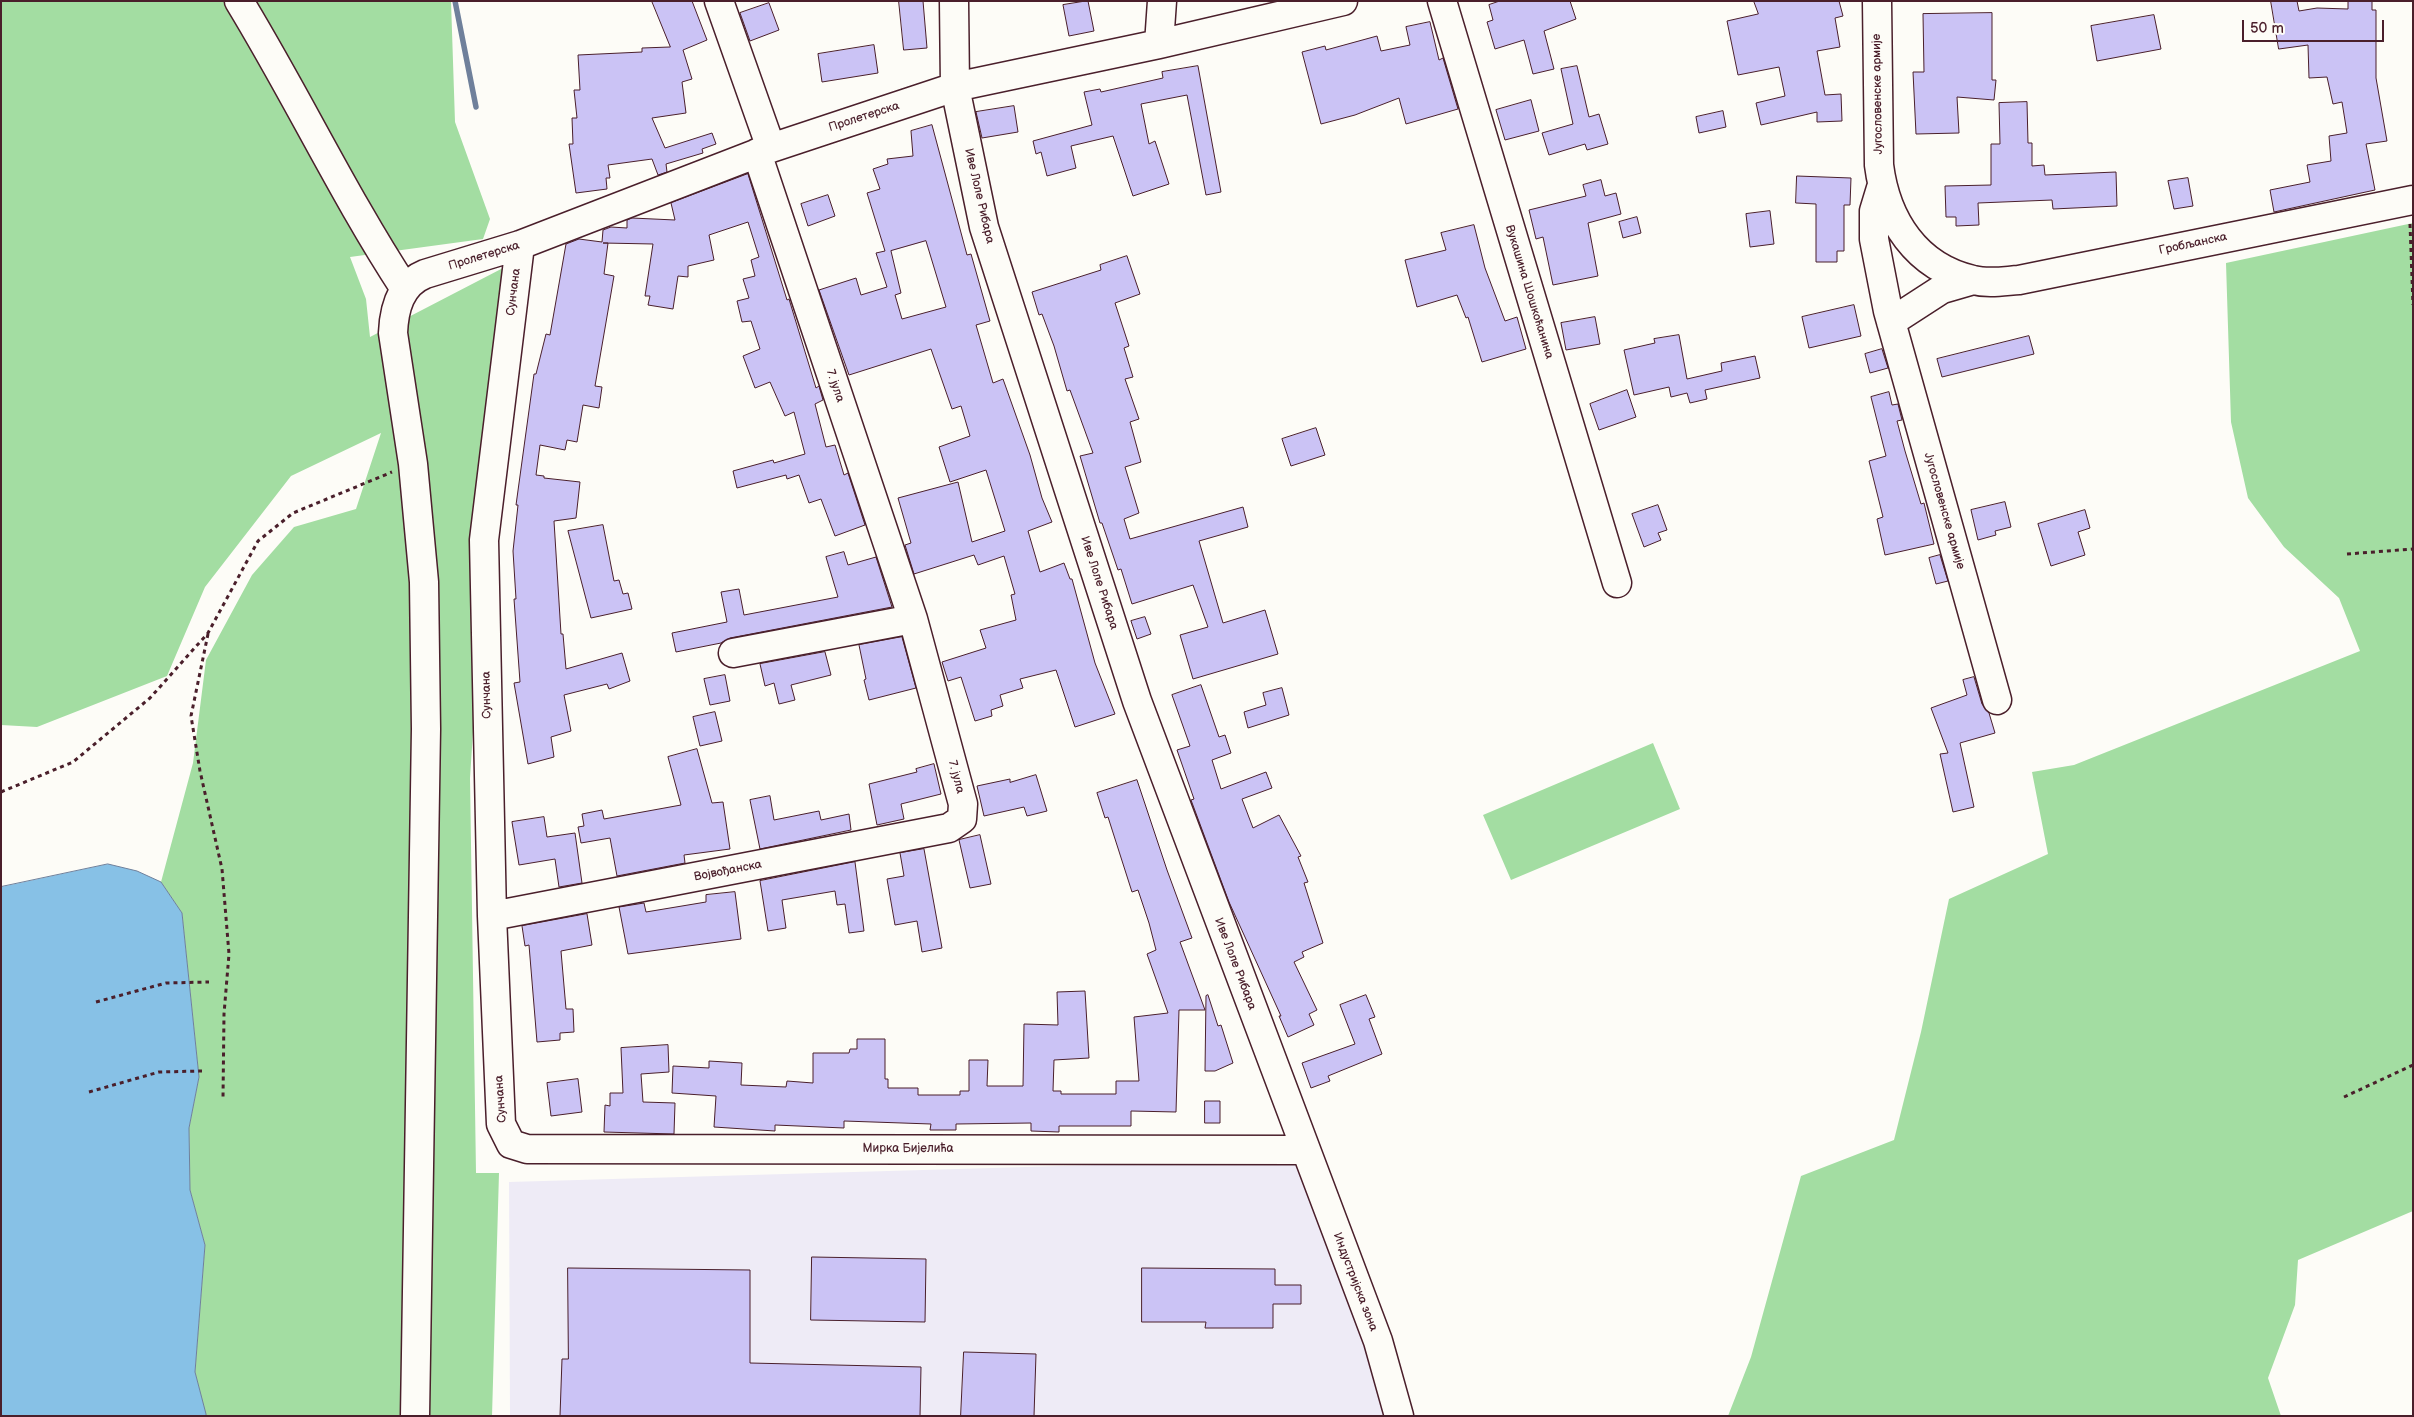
<!DOCTYPE html>
<meta charset="utf-8">
<style>
body{margin:0}
#map{position:relative;width:2414px;height:1417px;overflow:hidden;background:#fdfcf7;font-family:"Balsamiq Sans",sans-serif}
canvas{display:block}
.frame{position:absolute;inset:0;border:2px solid #4a1f2b;pointer-events:none}
.scale{position:absolute;left:2242px;top:20px;width:142px;height:22px;box-sizing:border-box;border:2px solid #4a1f2b;border-top:0;padding-left:6px;font-size:15px;line-height:18px;white-space:nowrap;color:#4a1f2b;-webkit-text-stroke:4px #fdfcf7;paint-order:stroke}
</style>
<div id="map">
<canvas width="2414" height="1417"></canvas>
<div class="frame"></div>
<div class="scale">50 m</div>
</div>
<script>
const g = document.querySelector('canvas').getContext('2d');
g.lineJoin = 'round';
function fillPath(path, color) {
  g.fillStyle = color;
  g.fill(path, 'evenodd');
}
function trace(path, color, width, dash) {
  g.strokeStyle = color;
  g.lineWidth = width;
  g.lineCap = dash ? 'butt' : 'round';
  g.setLineDash(dash || []);
  g.stroke(path);
}
function drawText(font, color, halo, rows, align = 'center') {
  g.font = font + ' "Balsamiq Sans",sans-serif';
  g.lineWidth = 4;
  g.setLineDash([]);
  g.textBaseline = 'middle';
  g.strokeStyle = halo;
  g.fillStyle = color;
  for (const [text, x, y, turn = 0] of rows) {
    g.save();
    g.translate(x, y);
    g.rotate((+turn || 0) * Math.PI / 180);
    g.textAlign = isNaN(turn) ? turn : align;
    if (halo) g.strokeText(text, 0, 0);
    g.fillText(text, 0, 0);
    g.restore();
  }
}
fillPath(new Path2D(`
 M1302,1159l75,220 7,37h-874l-1,-234z`), '#eeebf6');
fillPath(new Path2D(`
 M1,1h450l4,121 35,97 -7,20 -133,18 16,42 4,38 133,-69 -33,510 6,395h23l-7,243h-286l-11,-44 10,-127 -15,-55 -1,-62 10,-51 -17,-164 -21,-31 32,-119 13,-103 46,-85 42,-48 62,-18 25,-76 -90,43 -86,111 -38,89 -130,51 -36,-2z
 M2413,223v988l-115,49 -3,45 -27,73 13,38h-553l23,-59 50,-181 93,-36 27,-108 28,-133 99,-45 -16,-82 42,-7 286,-114 -21,-53 -55,-51 -36,-49 -17,-76 -5,-159z
 M1653,743l27,66 -169,71 -28,-65z`), '#a3dda2');
const water = new Path2D(`
 M108,864l29,7 24,11 21,31 17,164 -10,51 1,62 15,55 -10,127 11,42v2h-205v-529z`);
fillPath(water, '#87c1e6');
trace(water, '#6f809b', 1);
trace(new Path2D(`
 M455,1l21,106`), '#6f809b', 5.5);
const building = new Path2D(`
 M652,1h40l15,39 -24,10 9,29 -10,3 4,31 -34,5 13,30 47,-15 4,11 -14,5 1,4 -37,11 1,8 -9,3 -6,-16 -44,6 2,13h-4l1,11 -31,4 -7,-49h4l-1,-26h5l-3,-28h6l-2,-35 64,-3v-4l28,-1z
 M899,1h24l4,47 -23,2z
 M1088,1l6,30 -25,5 -6,-31z
 M1500,1h70l6,18 -32,12 10,38 -21,5 -9,-34 -29,9 -8,-27 6,-2 -4,-15z
 M1754,1h85l4,15 -8,2 5,29 -23,4 8,44 16,-1 1,27 -25,1v-10l-56,13 -5,-22 29,-7 -6,-29 -41,8 -11,-54 31,-7z
 M2271,1h26l2,10 18,-3 31,1v-8h24v9h4v68l11,63 -21,3 9,46 -101,22 -4,-22 40,-8 -3,-17 24,-4 -2,-25 18,-3 -5,-31 -9,2 -6,-27 -18,1 -1,-33 -29,4z
 M769,3l10,27 -29,11 -10,-28z
 M1992,13v67h4l-2,20 -37,-3 2,36 -43,1 -3,-62h11l-1,-58z
 M2154,15l7,34 -64,12 -6,-35z
 M1430,22l9,38 4,-2 15,51 -52,15 -7,-26 -44,17 -34,9 -19,-72 23,-6 1,4 51,-14 4,15 29,-6 -4,-18z
 M874,45l4,28 -56,9 -4,-28z
 M1198,66l23,126 -15,3 -19,-100 -46,9 8,40 6,-3 14,43 -36,12 -20,-60 -42,10 5,22 -29,8 -6,-24 -5,2 -3,-13 59,-16 -8,-33 16,-3 1,3 62,-14 -1,-6z
 M1577,66l12,51 10,-3 9,30 -21,6 -2,-6 -36,11 -7,-22 31,-9 -12,-55z
 M1531,100l8,31 -34,9 -9,-30z
 M2027,102l1,41h4v23l12,-1 1,10 71,-3 1,34 -64,3 -1,-9 -74,3 1,22 -23,1v-9h-10l-1,-31 46,-1v-41h9l-1,-41z
 M1014,106l4,26 -36,6 -6,-26z
 M1723,111l3,16 -27,6 -3,-16z
 M932,125l35,130 4,-1 19,67 -14,4 17,58 10,-4 27,76 12,43 10,24 -24,9 12,41 24,-9 6,16h2l23,84 20,51 -40,13 -19,-57 -36,9 3,9 -23,7 3,11 -12,4 1,6 -17,5 -14,-44 -13,4 -6,-19 44,-14 -6,-18 36,-10 -5,-25 4,-1 -11,-38 -26,9 -4,-10 -60,19 -9,-29 6,-2 -13,-45 60,-16 14,60 33,-11 -19,-61 -36,12 -11,-35 31,-11 -9,-30 -9,3 -21,-60 -82,26 -30,-85 37,-12 5,17 26,-8 -11,-34 9,-2 -18,-58 13,-4 -7,-20 15,-5 -1,-5 26,-3 -2,-25zM926,241l20,66 -44,12 -7,-24 6,-2 -10,-42z
 M748,174l39,126 2,-1 27,89 3,-2 4,14 -8,4 11,43 9,-2 9,30 4,-2 17,52 -30,11 -14,-37 -12,4 -10,-28 -12,4 -1,-4 -49,13 -4,-17 40,-11 1,3 31,-9 -11,-42 -9,4 -15,-34 -15,6 -12,-32 17,-7 -9,-28 -9,1 -5,-21 12,-3 -6,-19 12,-3 -4,-16 8,-3 -11,-35 -39,13 5,25 -26,6v11l-10,-1 -5,33 -25,-4 2,-9h-5l8,-52 -50,-1h5l-4,31 10,2 -19,110 7,1 -3,21 -16,-3 -6,37 -10,-2 -2,10 -25,-5 -4,30 8,1v2l36,4 -4,36 -22,3 7,113h2l3,35 56,-16 8,28 -21,8 -2,-5 -43,11 7,36 -20,6 3,20 -26,7 -14,-81 6,-1 -6,-83h2l-3,-48 5,-46h-2l18,-131h2l10,-40 4,1 16,-91 13,-5 23,3 1,-12 8,-3 16,1v-8l5,-2 43,2 -4,-17z
 M1797,176l54,2 -1,27h-6v46h-7v11h-21v-58l-20,-1z
 M2188,178l5,28 -19,3 -6,-28z
 M1601,180l4,16 11,-3 5,21 -33,9 10,53 -45,9 -10,-48 -7,2 -7,-29 57,-14 -3,-11z
 M828,195l7,21 -27,10 -7,-22z
 M1770,211l4,33 -24,3 -4,-33z
 M1637,217l4,16 -18,5 -4,-16z
 M1474,225l11,43 20,53 12,-4 9,32 -44,13 -14,-45 -2,1 -9,-23 -40,12 -12,-47 41,-10 -5,-17z
 M1127,256l13,38 -25,9 14,43 -5,2 9,29 -8,2 14,40 -9,3 11,40 -16,5 14,46 -15,6 6,20 113,-32 5,20 -49,14 24,82 42,-13 13,44 -85,25 -13,-44 28,-8 -15,-42 -61,19 -11,-35 -3,1 -16,-47h-2l-20,-67 13,-3 -23,-63 -3,1 -13,-45 -12,-32 -3,1 -7,-23 69,-22 -1,-5z
 M1854,305l7,31 -52,12 -7,-31z
 M1595,317l5,27 -34,6 -5,-27z
 M1679,335l8,44 35,-8 -1,-8 34,-7 5,22 -55,12 2,9 -17,4 -3,-10 -16,4 -2,-10 -35,8 -10,-45 31,-7 -1,-4z
 M2029,336l5,18 -92,23 -5,-18z
 M1882,349l6,19 -18,5 -5,-19z
 M1627,390l9,27 -37,13 -9,-26z
 M1889,392l3,13 6,-1 4,16 -5,1 8,30 16,53 3,-1 10,41 -49,11 -8,-36 6,-2 -14,-56 17,-5 -15,-59z
 M1316,428l9,27 -34,11 -9,-27z
 M2005,502l6,25 -16,4 1,4 -18,5 -7,-30z
 M1658,505l9,25 -9,3 3,7 -17,7 -12,-33z
 M2085,510l5,18 -12,4 7,23 -34,11 -13,-42z
 M603,525l11,56 5,-1 4,14 5,-1 4,16 -41,9 -23,-87z
 M844,552l4,13 28,-8 16,50 -162,31 -9,5 -45,9 -4,-19 55,-11 -6,-30 18,-3 5,26 94,-18 -12,-40z
 M1940,555l8,26 -12,3 -7,-26z
 M1145,617l6,17 -14,5 -6,-18z
 M902,637l14,51 -47,12 -5,-20 2,-1 -7,-34z
 M825,652l6,23 -40,10 4,15 -16,4 -5,-21 -9,3 -5,-22z
 M725,675l5,26 -20,4 -6,-26z
 M1974,677l8,27 7,9 6,20 -35,10 14,64 -21,5 -13,-58 8,-1 -17,-45 36,-13 -4,-15z
 M1201,685l18,52 6,-2 6,18 -19,7 9,29 45,-17 6,16 -30,11 11,29 26,-13 22,41 -3,1 10,25 -4,1 19,60 -21,9 2,5 -10,5 23,48 -8,4 5,11 -26,12 -9,-21h2l-52,-114 -38,-102 3,-1 -17,-49 13,-4 -18,-51z
 M1282,688l7,27 -41,13 -4,-16 22,-7 -3,-12z
 M715,712l7,29 -22,5 -7,-29z
 M697,749l15,54 11,-1 7,47 -46,6 1,8 -68,13 -7,-38 -29,5 -3,-16 6,-1 -2,-12 20,-4 2,9 77,-14 -13,-48z
 M934,764l7,30 -40,10 3,15 -27,6 -8,-41 48,-12 -1,-3z
 M1036,775l11,36 -20,5 -3,-9 -40,9 -7,-30 33,-7v3z
 M1137,780l30,90 25,68 -12,4 25,68h-26l-3,102 -45,-1v15h-72v6l-28,-1v-8l-75,1v6h-26l1,-6 -87,-3v7l-69,-3v6l-61,-4 2,-31 -44,-3 1,-27 36,2v-7l33,2 -1,22 45,2 1,-6 26,2v-30h36l1,-4h7v-10h28v40h3v9h30v7h42v-4h9v-31h19l-1,26h36l1,-62 34,1 -1,-33 28,-1 4,67 -35,2 -1,31h8v3h55v-13h23l-5,-64 34,-4 -21,-59 9,-4 -7,-27 -11,-33 -6,2 -24,-75 -3,1 -8,-25z
 M770,796l4,24 45,-9 2,9 28,-6 2,16 -91,19 -10,-49z
 M544,817l3,20 28,-4 7,50 -23,4 -4,-28 -36,6 -7,-43z
 M980,835l11,49 -21,4 -11,-48z
 M924,849l18,99 -20,4 -5,-31 -22,4 -8,-46 17,-3 -4,-23z
 M855,862l9,69 -15,2 -4,-29 -8,1 -2,-14 -53,9 4,28 -18,3 -8,-50z
 M735,892l6,47 -113,15 -9,-47 25,-4 2,9 60,-10v-7z
 M587,914l5,31 -31,6 5,58h7l1,23 -14,1v7l-23,2 -8,-97 -4,1 -3,-20z
 M1208,995l10,31 3,-1 12,38 -18,8h-10l1,-75z
 M1366,995l9,22 -6,2 13,35 -54,22 2,5 -19,7 -9,-25 53,-19 -15,-39z
 M668,1045l1,27 -28,2 2,28 32,1 -1,31 -70,-2 1,-27 5,1v-13h13l-2,-45z
 M578,1079l4,33 -31,4 -4,-33z
 M1205,1101h15v22h-15z
 M812,1257l114,2 -1,63 -114,-2z
 M568,1268l182,2v93l171,4 -1,49h-360l2,-57h6z
 M1142,1268l133,1v16h26v19h-28v24h-68l1,-6h-64z
 M964,1352l72,2 -2,62h-73z`);
fillPath(building, '#cbc3f5');
trace(building, '#4a1f2b', 1);
const minor = new Path2D(`
 M239,1c58,95 105,195 166,288
 M719,1l52,147
 M954,1l1,86 29,140 153,474 241,640 21,75
 M1442,1l175,582
 M1877,1l2,164c7,55 37,102 94,115 15,4 31,1 46,0l394,-80
 M1159,44l3,-43
 M1881,188l-7,23v28l14,72 109,389
 M520,245l-36,295 8,376 9,208 10,20 16,5 777,1
 M1891,322l51,-33 31,-9
 M733,653l180,-34
 M492,916l457,-88 13,-9 1,-15 -50,-185 -156,-466
 M415,1416l11,-687 -2,-147 -11,-118 -20,-131c1,-24 7,-49 32,-59l95,-29 251,-97 184,-61 204,-43 184,-43`);
trace(minor, '#4a1f2b', 31);
trace(new Path2D(`
 M2410,224l3,81
 M2347,554l66,-5
 M208,634l-17,82 9,55 22,98 7,85 -5,60 -1,84
 M1,792l72,-30 77,-64 58,-65 50,-92 35,-28 99,-41
 M96,1002l70,-19 43,-1
 M89,1092l70,-20 43,-1
 M2344,1097l69,-32`), '#4a1f2b', 3, [4, 4]);
trace(minor, '#fdfcf7', 28);
drawText('12px', '#4a1f2b', '#fdfcf7', [
 ["Југословенске армије",1878,94,-91],
 ["Пролетерска",864,117,-18],
 ["Иве Лоле Рибара",979,196,77],
 ["Гробљанска",2193,244,-12],
 ["Пролетерска",484,256,-17],
 ["Сунчана",514,292,-83],
 ["Вукашина Шошкоћанина",1529,292,73],
 ["7. јула",835,386,71],
 ["Југословенске армије",1944,511,74],
 ["Иве Лоле Рибара",1099,583,72],
 ["Сунчана",487,695,-91],
 ["7. јула",956,777,75],
 ["Војвођанска",728,871,-11],
 ["Иве Лоле Рибара",1235,964,69],
 ["Сунчана",501,1099,-94],
 ["Мирка Бијелића",908,1149],
 ["Индустријска зона",1355,1282,69]
]);
</script>
